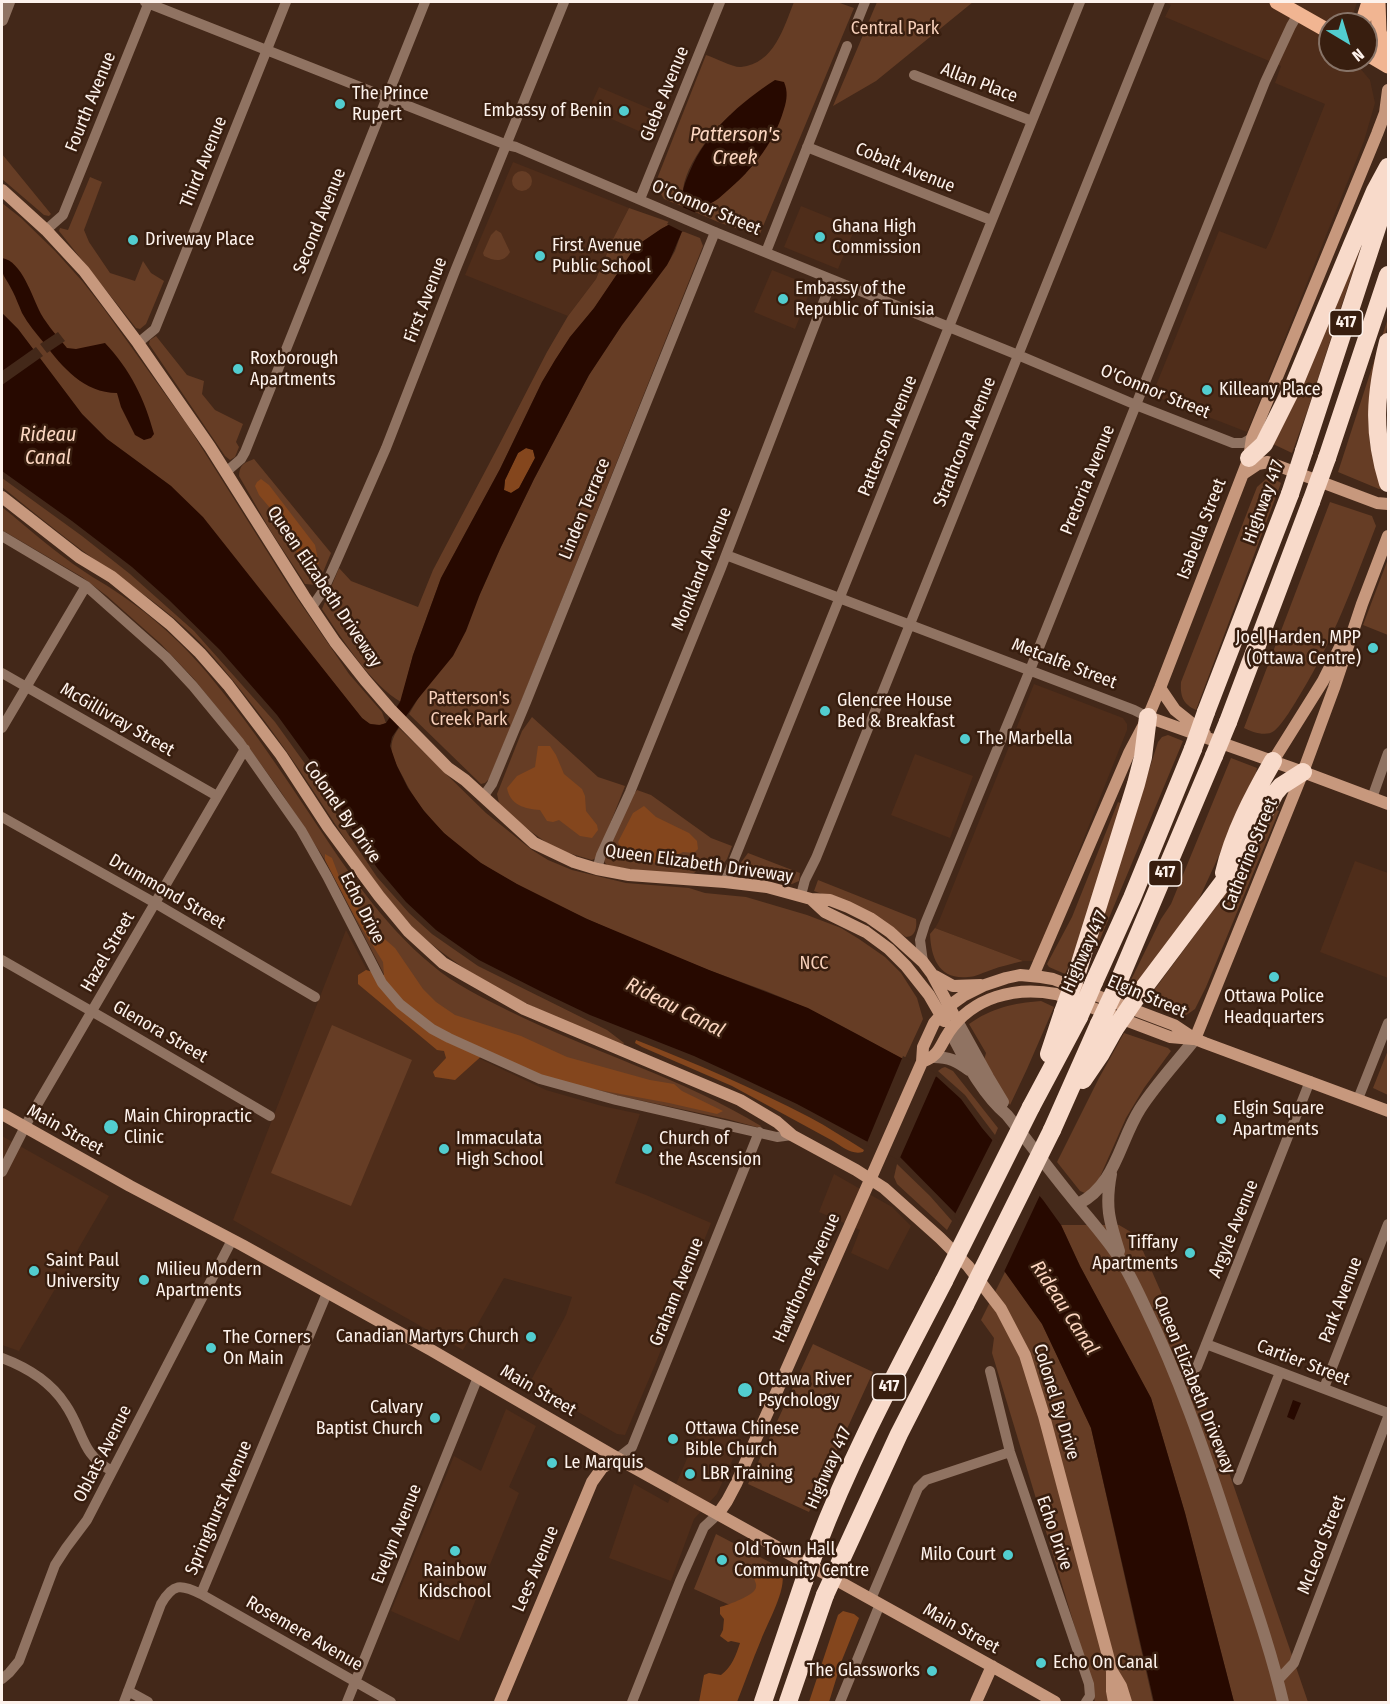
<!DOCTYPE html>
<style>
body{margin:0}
#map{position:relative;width:1390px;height:1704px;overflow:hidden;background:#432819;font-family:"Fira Sans Condensed",sans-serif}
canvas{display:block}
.frame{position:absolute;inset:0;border:3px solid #fdf2ec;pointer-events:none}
.north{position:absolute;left:1318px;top:12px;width:60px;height:60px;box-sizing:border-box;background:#381e0f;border:2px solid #877367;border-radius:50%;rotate:142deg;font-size:16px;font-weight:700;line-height:24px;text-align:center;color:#fdf2ec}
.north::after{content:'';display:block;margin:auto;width:21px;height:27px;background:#52cdcf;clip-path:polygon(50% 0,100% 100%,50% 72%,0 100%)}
</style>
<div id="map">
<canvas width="1390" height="1704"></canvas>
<div class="frame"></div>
<div class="north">N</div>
</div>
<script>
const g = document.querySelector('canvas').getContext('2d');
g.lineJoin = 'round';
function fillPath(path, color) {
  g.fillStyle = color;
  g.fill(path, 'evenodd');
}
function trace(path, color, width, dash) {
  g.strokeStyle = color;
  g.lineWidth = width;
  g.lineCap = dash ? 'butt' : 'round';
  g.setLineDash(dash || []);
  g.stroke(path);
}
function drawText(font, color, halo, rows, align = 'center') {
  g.font = font + ' "Fira Sans Condensed",sans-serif';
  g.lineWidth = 5;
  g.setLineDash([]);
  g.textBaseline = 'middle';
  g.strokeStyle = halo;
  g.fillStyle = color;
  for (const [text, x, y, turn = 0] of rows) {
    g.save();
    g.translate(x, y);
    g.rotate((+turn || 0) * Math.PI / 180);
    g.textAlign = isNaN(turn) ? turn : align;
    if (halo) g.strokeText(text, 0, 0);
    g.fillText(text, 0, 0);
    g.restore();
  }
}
fillPath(new Path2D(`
 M1164,2h193l-7,22h-20v36h23l17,20 5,23 -11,38 -117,291 -95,-37 67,-164 47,18 5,-10 54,-135 -50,-21 6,-17 -116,-49 6,-12z
 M599,87l61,26 -10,23 -61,-27z
 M513,162l116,46 -15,29 -18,42 -28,37 -103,-41z
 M801,206l54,22 -17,41 -54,-22z
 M772,270l40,16 -17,43 -41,-17z
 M1034,684l89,34 4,6v6l-92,231h-12l-88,-33 4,-7z
 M915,754l58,22 -23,62 -59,-23z
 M1355,861l33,12v105l-68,-26z
 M346,930l33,63 57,45 110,52 56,16 38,8 -25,69 31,12 65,28 -56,142 -30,70 -8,-1 -88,-50 37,-69 6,-18 -68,-19 -41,72 -230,-130z
 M2,1136l107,60 -90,155 -17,-6z
 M834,1174l58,33 19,19 -23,44 -37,-17 9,-23 -41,-18z
 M506,1409l30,17 -27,61 10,6 -60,148 -68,-30 63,-155 27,15z
 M703,1421l39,18 -25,55 -23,25 -23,62 -62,-23 25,-74 34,19z`), '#4f2d1a');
fillPath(new Path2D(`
 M794,2h43l17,6 -95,228 -41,-14 -23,-10 23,-13 28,-26 -16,-58c-21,20 -55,61 -46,92l-20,-8 -9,-15 51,-129c9,3 28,13 35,12 33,-3 43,-40 53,-65z
 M877,2h96l-97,79 -43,25z
 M2,154l49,60 -2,2 -5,-1 -42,-36z
 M512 181a10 10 0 1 1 20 0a10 10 0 1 1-20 0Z
 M90,177l12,5 -18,48 5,12 21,31 25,8 8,-20 8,12 13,8 -18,43 -6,5 -4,-1 -77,-97 1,-3 8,2z
 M2,203l19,15 34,33 28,31 21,27 84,117 104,165 57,83 33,38 4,11c-10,4 -17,2 -24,-5l-67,-83 -124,-149 -64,-47 -25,-25 -64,-85 -16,-16z
 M629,208l43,15 -11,6 -25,17 -42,63 -24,28 -28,45 -42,87 -59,109 -28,77 -12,47c-29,-16 -61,-66 -79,-93l17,-41 12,13 67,26 15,-37 65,-123 49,-95 21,-36 28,-37 18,-42z
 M496,230l5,3 9,19c-6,11 -16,9 -26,4l-1,-3 8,-18z
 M682,231l18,7 3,8 -188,471 -26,62 -4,4 -4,1 -72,-70 71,-120 20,-45 34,-70 55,-104 33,-50 45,-60 8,-14z
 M1361,246l-53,163 -16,44 -19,-9z
 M1388,318v5c-7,34 -22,86 -18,120 2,16 8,30 13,45l-4,1 -41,-17z
 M156,336l31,39 17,6 -2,13 13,16 28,14 -7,18 3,5 -4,10 -5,3 -5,-4 -76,-112 1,-4z
 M254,459l77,94 -12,29 -3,3 -11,-1 -3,-5 -32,-49 -31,-54c1,-12 5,-13 15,-17z
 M2,478l80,58 48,38 64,57 81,91 41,57 32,55 29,43 32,36 23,21 46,32 129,64 17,13 -2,3c-67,-29 -138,-57 -194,-105 -21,-17 -37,-39 -54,-61 -27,-36 -50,-74 -76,-112 -27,-40 -57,-79 -88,-115 -29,-33 -65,-58 -101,-83 -37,-26 -72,-55 -107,-83z
 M1266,479h8l7,4 -85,227c-13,-6 -16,-14 -15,-28l76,-195z
 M1330,502l42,14 4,10c-22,57 -43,115 -75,167 -6,10 -18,31 -27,38 -8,6 -22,1 -30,-3z
 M2,507c27,22 54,46 83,65 10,7 20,12 30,19 40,26 77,61 106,99 32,39 60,81 88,123 36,54 72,110 123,152 22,19 51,33 77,46 83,41 173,67 252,115l-1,2 -33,-9 -107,-23 -52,-14 -181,-102 -62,-120 -44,-68 -34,-47 -53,-66 -33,-35 -54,-48 -25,-19 -80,-47z
 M1388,559v76l-25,-10z
 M532,717l66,60 27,9 -26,66 -3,6 -4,2 -27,-8 -18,-9 -14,-10 -26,-20 -8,-10 -2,-9 25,-63z
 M399,728l87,85 46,37 16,10 24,10 54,13 63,5 16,5 41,4 61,18 34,13 18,11 26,18 16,16 16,25 6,21 -19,41c-40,-22 -79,-45 -121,-62 -23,-10 -48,-18 -72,-27 -53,-21 -106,-43 -158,-68 -38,-19 -80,-40 -110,-71 -16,-16 -30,-34 -40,-55 -10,-19 -18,-30 -4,-49z
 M1168,735l15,6 -87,208 -4,-1 66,-206 4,-5z
 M1231,758l26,10 -2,9 -62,135 -57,73 -8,1 33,-67 10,-15z
 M637,790l14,5 60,43 21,8 -5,13 -7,9 -23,2 -3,3h-37l-48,-7 -4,-3 -1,-4 23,-56z
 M1118,802l4,2 -43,138 -14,32 -16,-7 -2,-3 25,-47z
 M1273,809l6,2 -73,176 -11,22 -10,7 -39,-15 80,-108z
 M748,853l52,20 -1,8 -7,3 -30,-6 -25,-3 -1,-6z
 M818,880l98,39c1,7 0,18 -10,18 -31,-21 -57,-33 -92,-46z
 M935,928l88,33c-11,3 -22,5 -32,9 -7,2 -15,7 -23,7 -29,3 -37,-19 -38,-43z
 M1041,1001l13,6 -27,62 -17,36 -26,-45 2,-7 -17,-29c23,-16 44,-21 72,-23z
 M332,1025l80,35 -61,146 -80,-33z
 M1124,1033l44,15 3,3 -27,37 -18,30 -31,70 -10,5 -5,-2 -23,-29 42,-84z
 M1388,1050v45l-15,-7z
 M945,1067l8,4 45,57 -3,7 -30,-40 -27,-24 4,-3z
 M897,1164l33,32 22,25 -5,9 -50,-46 -3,-7z
 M1061,1225h58l17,10 53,121 119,346h-74l-49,-189 -34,-115 -71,-132z
 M1005,1272l37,52 49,104 62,274h-58l-9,-38 -94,-311 2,-15 -13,-18z
 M813,1344l60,28 -64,140 -61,-28z
 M716,1534l63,33 -20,51 -65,-29z`), '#663d25');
fillPath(new Path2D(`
 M526,448l7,2 2,8 -16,30 -8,5 -7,-3 1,-10 13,-27z
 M261,479l8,6 46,60 4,19c-9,1 -15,-1 -22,-6l-2,-20 -9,-7 -10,-16 -17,-20 -4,-9 2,-4z
 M538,746h12l6,9 8,19 18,15 3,7 1,15 11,14 1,5 -6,8 -12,-2 -21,-16 -6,2 -6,-1 -7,-11c-15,-1 -30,-5 -33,-22l10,-12 18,-9z
 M644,806l12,11 33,16 8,8 1,8 -4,4 -11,-1 -24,11 -34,-3 -7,-18 15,-29z
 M325,854l7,4 13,34 35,43 15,13 28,41 13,13 19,13 66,21 46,21 83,23 24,4 8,7 41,20 -6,3 -48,-11 -81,-15 -24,-3 -78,-33 -31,28 -20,-3 -2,-5 13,-14 -2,-7 -7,-1 -79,-66v-9l8,-5 18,5 -1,-13 -28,-45 -30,-57z
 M636,1040c59,23 117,48 173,77 19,10 37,22 55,33l-1,2c-12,3 -20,-5 -30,-11l-101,-55 -90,-39 -7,-4z
 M776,1571l6,2c5,16 -15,51 -21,67 -9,21 -16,42 -24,62h-38l5,-27 5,-2 12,2c11,-8 15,-20 19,-32l-9,-2 -3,1 -8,-6 3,-6 1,-11 -4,-5v-7c8,-2 36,-12 36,-20 1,-3 -2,-7 -2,-10l2,-3 9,3z
 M843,1611l11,3 5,4 -17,42 -13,42h-20l29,-87z`), '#84461d');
fillPath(new Path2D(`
 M775,80l9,2c4,9 3,18 0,27 -11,38 -35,64 -65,89 -7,6 -18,8 -24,14 -13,12 -19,38 -28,53l-45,60 -33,50 -55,104 -34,70 -20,45 -14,37 -13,25 -36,44 -25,37 -2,9 7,20 11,22 16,23 20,22 37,30 36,21 70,35 122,51 99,38 129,69 24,22 21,29 61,72 18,25 19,41 71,132 34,115 49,189h-80l-63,-274 -49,-104 -37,-52 -48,-57 -57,-58 -34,-16 -69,-37 -53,-25 -50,-23 -104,-41 -48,-23 -63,-32 -43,-30 -30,-28 -28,-33 -14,-19 -39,-69 -48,-66 -57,-65 -51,-50 -37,-33 -60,-46 -70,-50v-158l16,16 64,85 25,25 64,47 32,31 159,201 8,6 10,1 6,-2 14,-21 13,-47 28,-77 59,-109 42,-87 13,-22 15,-23 24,-29 42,-62 25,-17 11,-6 11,-16c-3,-13 2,-25 7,-36 17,-40 50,-68 85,-91zM526,448l7,2 2,8 -16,30 -8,5 -7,-3 1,-10 13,-27z
 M2,258c20,3 30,39 39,56 7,12 17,23 26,34l9,1 29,-6c25,26 40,57 49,91l-3,4 -7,2 -9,-5 -14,-28 -4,-14c-33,0 -55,-26 -73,-50 -8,-10 -16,-19 -22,-30 -3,-7 -6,-15 -9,-21 -8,-17 -12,-14 -11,-34z
 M1293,1400l8,3 -7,17 -7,-3z`), '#270900');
fillPath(new Path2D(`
 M680,206l16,7 -13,19 -16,-8z
 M58,332l7,9 -18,12 -7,-9z
 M36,347l7,9 -41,29v-14z
 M903,1056l34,18 -38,86 -33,-15z
 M994,1137l47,56 -38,81 -49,-58z`), '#432819');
trace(new Path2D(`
 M145,2l362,143 9,2 199,85 303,123 118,50 97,38h10l9,-5
 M857,22l8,-20
 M914,75l118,46
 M807,147l184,73
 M640,199l80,-197
 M46,230l17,-15 86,-213
 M766,252l81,-206
 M138,343l17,-14 131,-327
 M226,472l15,-13 4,-7 180,-450
 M2,536l84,50 80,71 27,29 47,57 61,87 26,46 55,107 18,21 32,25 17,9 91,41 76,21 161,37 15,-2
 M726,555l408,155 14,7
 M312,607l11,-16 13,-29 50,-114 69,-177 109,-269
 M2,673l215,123
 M2,728l84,-142
 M483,797l9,-13 34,-82 189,-470
 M1372,798l16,-45
 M2,817l146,82 167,98
 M597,869l4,-14 29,-63 91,-224 111,-288
 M725,882l355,-880
 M801,895l4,-15 11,-22 344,-856
 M2,960l110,63 158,93
 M923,962l-3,-22 5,-16 105,-254 235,-588 26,-56 7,-12
 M1358,1099l30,-76
 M2,1172l28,-55 215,-368
 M1206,1344l182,69
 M2,1358c24,9 48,23 63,46 19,27 15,50 47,67
 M990,1371l20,81 79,232 1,12 -4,6
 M1177,1380l20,-13 113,-286
 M1324,1388l64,-164
 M618,1458l14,-11 127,-315
 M1238,1480l42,-108
 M201,1594l126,-301
 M871,1599l47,-111 8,-8 84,-28
 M2,1679l7,-6 10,-12 36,-96 11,-17 21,-28 145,-280
 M1278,1680l16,-17 94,-246
 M128,1691l20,11
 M124,1702l37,-98c12,-21 20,-20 40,-10l190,108
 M347,1702l131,-325
 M632,1702l48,-121 24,-54 14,-13
 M840,1702l40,-98`), '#907362', 10);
trace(new Path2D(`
 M2,20l7,-18
 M957,1021l31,56 15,25
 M950,1031c16,30 31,62 57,84 21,26 41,53 62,79 18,23 38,44 53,68 9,15 16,30 23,45 34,70 59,143 83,217 19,59 41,118 55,178
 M934,1057c15,0 23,4 35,13
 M1111,1174c-6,32 -2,46 8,77
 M1078,1204c38,-19 41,-62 62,-95 16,-25 37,-47 55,-70`), '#907362', 12);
trace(new Path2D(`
 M2,190l44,40 38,41 54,72 72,104 94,149 31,46 30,38 25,29 58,59 17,12 69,63 40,19 23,7 32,6 96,7 42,5 44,12 19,1 18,7 22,11 20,14 33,30 9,12 25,47
 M1243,474l15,-10 10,-2 109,41 11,1
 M2,497l77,60 33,20 58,47 30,29 28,32 53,70 47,72 51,69 29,35 35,32 81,46 216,91 37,22 15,13
 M1160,688l15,22 30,24
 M1148,717l155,55 85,32
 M1273,761l50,-80 22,-44
 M811,899l14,13 41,20 23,17 17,17 23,29 15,26
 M935,976l18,10 28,-1
 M1033,976l96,-223 19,-36 12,-29 89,-230 3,-20 125,-304 8,-21 3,-23
 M1195,1039l108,-267 31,-84 28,-84 26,-68
 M922,1062c18,-7 17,-15 27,-30 24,-35 66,-46 107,-38l114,43 23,2
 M2,1114l128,72 112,59 189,105 200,116 373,207 51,29
 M786,1132l70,38 28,18 56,50 28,28 33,43 24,46 19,61 68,255 9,15 5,16
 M718,1514l9,-13 9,-17 186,-422 1,-15 11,-24 15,-17 14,-10 22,-11 21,-7 14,-3 21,2 12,2 121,46 21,14 10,4 183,68
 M1112,1672v19l2,11
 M500,1702l92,-220 10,-14 16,-10
 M976,1702l16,-36`), '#c7987d', 12);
trace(new Path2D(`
 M1277,2l53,30
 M1378,2l1,29 8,34
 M1362,24l7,-22
 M1366,53l22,13`), '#f1b592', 15);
trace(new Path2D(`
 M1388,342c-13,52 -16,89 0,141
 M1304,451l84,-257
 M1249,458l15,-14 31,-62 57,-137 23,-54 13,-24
 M1327,458l61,-183
 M1206,712l84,-218
 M1228,722l83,-220
 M1224,873c9,-39 29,-77 49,-112
 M1076,976l60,-192 7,-27 5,-40
 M1094,982l38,-84 61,-149
 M1115,990l99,-234
 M1136,998l100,-133 39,-72 6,-7 22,-14
 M1049,1054l14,-42
 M1083,1080l17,-25 14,-25
 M1031,1107l48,-90
 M1052,1130l47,-106
 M817,1546c35,-92 82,-178 127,-265
 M841,1560l58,-126 66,-129
 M763,1702l41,-121
 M788,1702l37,-107`), '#f8daca', 18);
trace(new Path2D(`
 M1290,494l14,-43
 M1311,502l16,-44
 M1193,749l13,-37
 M1214,756l14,-34
 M1063,1012l13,-36
 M1079,1017l15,-35
 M1099,1024l16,-34
 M1114,1030l22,-32
 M944,1281l87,-174
 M965,1305l87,-175
 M804,1581l13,-35
 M825,1595l16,-35`), '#f8daca', 18);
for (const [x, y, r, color] of [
 [340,104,6,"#52cdcf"],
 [624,111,6,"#52cdcf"],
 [820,237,6,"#52cdcf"],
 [133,240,6,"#52cdcf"],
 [540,256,6,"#52cdcf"],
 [783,299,6,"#52cdcf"],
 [238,369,6,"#52cdcf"],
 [1207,390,6,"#52cdcf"],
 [1373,648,6,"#52cdcf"],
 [825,711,6,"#52cdcf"],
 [965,739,6,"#52cdcf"],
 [1274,977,6,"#52cdcf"],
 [1221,1119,6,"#52cdcf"],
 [111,1127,8,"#52cdcf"],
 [444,1149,6,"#52cdcf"],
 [647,1149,6,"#52cdcf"],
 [1190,1253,6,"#52cdcf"],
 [34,1271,6,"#52cdcf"],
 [144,1280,6,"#52cdcf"],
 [531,1337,6,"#52cdcf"],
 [211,1348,6,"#52cdcf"],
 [745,1390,8,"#52cdcf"],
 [435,1418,6,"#52cdcf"],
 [673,1439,6,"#52cdcf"],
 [552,1463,6,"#52cdcf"],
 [690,1474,6,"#52cdcf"],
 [455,1551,6,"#52cdcf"],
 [1008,1555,6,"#52cdcf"],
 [722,1560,6,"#52cdcf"],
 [1041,1663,6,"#52cdcf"],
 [932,1671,6,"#52cdcf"]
]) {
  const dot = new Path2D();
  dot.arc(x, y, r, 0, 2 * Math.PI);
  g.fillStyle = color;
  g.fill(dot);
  trace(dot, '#381e0f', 2);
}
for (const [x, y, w] of [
 [1346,323,33],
 [1165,873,33],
 [889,1387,33]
]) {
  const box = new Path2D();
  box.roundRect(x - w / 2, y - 13, w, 26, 4.5);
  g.fillStyle = '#381e0f';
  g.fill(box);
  trace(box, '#fdf2ec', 1.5);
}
drawText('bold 16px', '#fdf2ec', null, [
 ["417",1346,323],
 ["417",1165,873],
 ["417",889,1387]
]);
drawText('18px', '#f7d0bb', '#381e0f', [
 ["Central Park",895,29],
 ["Patterson's",469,699],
 ["Creek Park",469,720],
 ["NCC",814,964]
]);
drawText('18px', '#fdf2ec', '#381e0f', [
 ["Allan Place",979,83,21],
 ["Glebe Avenue",665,94,-68],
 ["Fourth Avenue",91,102,-68],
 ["Third Avenue",204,162,-68],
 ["Cobalt Avenue",905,168,22],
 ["O'Connor Street",706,208,23],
 ["Second Avenue",320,221,-68],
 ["First Avenue",426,300,-69],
 ["O'Connor Street",1155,392,22],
 ["Patterson Avenue",888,436,-68],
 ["Strathcona Avenue",965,442,-68],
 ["Pretoria Avenue",1088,480,-68],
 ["Highway 417",1264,502,-70],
 ["Linden Terrace",585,509,-68],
 ["Isabella Street",1202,529,-69],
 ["Monkland Avenue",702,569,-68],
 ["Queen Elizabeth Driveway",324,587,56],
 ["Metcalfe Street",1064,664,21],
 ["McGillivray Street",117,720,30],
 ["Colonel By Drive",342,812,55],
 ["Catherine Street",1250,855,-68],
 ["Queen Elizabeth Driveway",699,864,8],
 ["Drummond Street",167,892,30],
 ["Echo Drive",362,908,63],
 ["Hazel Street",108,952,-60],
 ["Highway 417",1085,952,-66],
 ["Elgin Street",1147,997,23],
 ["Glenora Street",160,1032,30],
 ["Main Street",65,1130,29],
 ["Argyle Avenue",1234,1229,-68],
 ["Hawthorne Avenue",807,1278,-66],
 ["Graham Avenue",677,1292,-68],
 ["Park Avenue",1341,1300,-69],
 ["Cartier Street",1303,1363,21],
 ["Queen Elizabeth Driveway",1194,1385,68],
 ["Main Street",538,1391,30],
 ["Colonel By Drive",1056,1402,73],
 ["Oblats Avenue",103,1454,-63],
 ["Highway 417",829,1468,-66],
 ["Springhurst Avenue",219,1508,-67],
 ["Echo Drive",1054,1533,71],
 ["Evelyn Avenue",397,1534,-68],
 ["McLeod Street",1322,1545,-69],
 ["Lees Avenue",536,1569,-67],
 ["Main Street",961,1629,29],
 ["Rosemere Avenue",304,1634,30]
]);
drawText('18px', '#fdf2ec', '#381e0f', [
 ["The Prince",352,94],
 ["Rupert",352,115],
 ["Embassy of Benin",612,111,"right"],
 ["Ghana High",832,227],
 ["Commission",832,248],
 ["Driveway Place",145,240],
 ["First Avenue",552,246],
 ["Public School",552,267],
 ["Embassy of the",795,289],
 ["Republic of Tunisia",795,310],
 ["Roxborough",250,359],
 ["Apartments",250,380],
 ["Killeany Place",1219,390],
 ["Joel Harden, MPP",1361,638,"right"],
 ["(Ottawa Centre)",1361,659,"right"],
 ["Glencree House",837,701],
 ["Bed & Breakfast",837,722],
 ["The Marbella",977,739],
 ["Ottawa Police",1274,997,"center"],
 ["Headquarters",1274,1018,"center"],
 ["Elgin Square",1233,1109],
 ["Apartments",1233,1130],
 ["Main Chiropractic",124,1117],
 ["Clinic",124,1138],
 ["Immaculata",456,1139],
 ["High School",456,1160],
 ["Church of",659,1139],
 ["the Ascension",659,1160],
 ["Tiffany",1178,1243,"right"],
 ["Apartments",1178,1264,"right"],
 ["Saint Paul",46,1261],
 ["University",46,1282],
 ["Milieu Modern",156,1270],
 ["Apartments",156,1291],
 ["Canadian Martyrs Church",519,1337,"right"],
 ["The Corners",223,1338],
 ["On Main",223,1359],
 ["Ottawa River",758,1380],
 ["Psychology",758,1401],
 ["Calvary",423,1408,"right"],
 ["Baptist Church",423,1429,"right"],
 ["Ottawa Chinese",685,1429],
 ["Bible Church",685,1450],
 ["Le Marquis",564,1463],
 ["LBR Training",702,1474],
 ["Old Town Hall",734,1550],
 ["Community Centre",734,1571],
 ["Milo Court",996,1555,"right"],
 ["Rainbow",455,1571,"center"],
 ["Kidschool",455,1592,"center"],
 ["Echo On Canal",1053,1663],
 ["The Glassworks",920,1671,"right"]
], 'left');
drawText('italic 20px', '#fcd6c1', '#381e0f', [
 ["Patterson's",735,135],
 ["Creek",735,158],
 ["Rideau",48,435],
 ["Canal",48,458],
 ["Rideau Canal",675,1008,27],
 ["Rideau Canal",1064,1308,57]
]);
</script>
